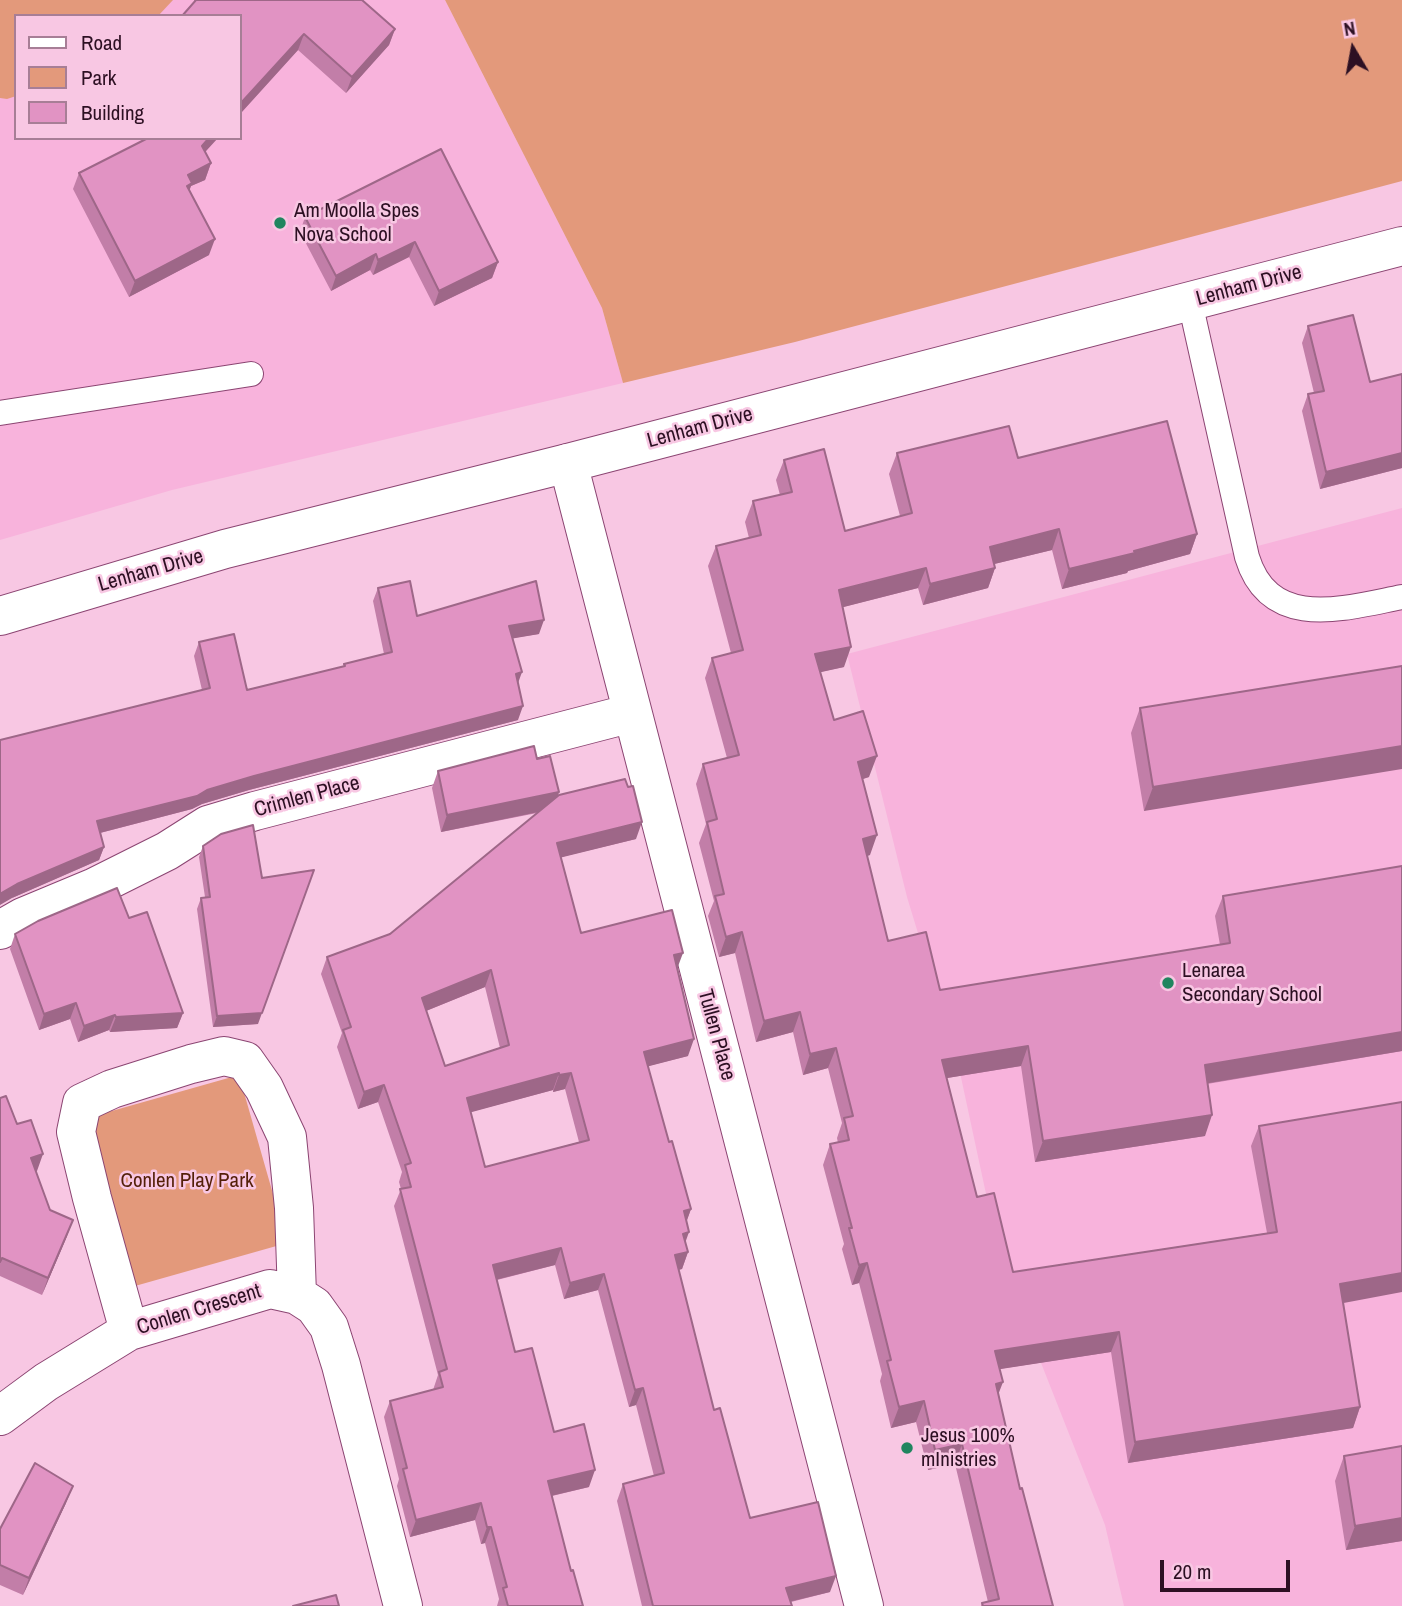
<!DOCTYPE html>
<style>
body{margin:0}
#map{position:relative;width:1402px;height:1606px;overflow:hidden;background:#f8c7e3;font-family:"Archivo Narrow",sans-serif}
canvas{display:block}
.legend{position:absolute;left:14px;top:14px;width:228px;height:126px;box-sizing:border-box;background:#f8c7e3;border:2px solid #a77e96;margin:0;padding:9px 12px;list-style:none;font-size:21px;color:#2d1023}
.legend li{display:flex;align-items:center;gap:14px;height:35px}
.legend b{width:35px;border:2px solid #a77e96}
.north{position:absolute;left:1318px;top:14px;width:70px;height:70px;-webkit-text-stroke:5px #f8c7e3;paint-order:stroke;rotate:350deg;font-size:19px;font-weight:700;line-height:28px;text-align:center;color:#2d1023}
.north::after{content:'';display:block;margin:auto;width:24px;height:32px;background:#2d1023;clip-path:polygon(50% 0,100% 100%,50% 72%,0 100%)}
.scale{position:absolute;left:1160px;top:1560px;width:130px;height:32px;box-sizing:border-box;border:4px solid #2d1023;border-top:0;padding-left:9px;font-size:21px;line-height:24px;white-space:nowrap;color:#2d1023;-webkit-text-stroke:5px #f8c7e3;paint-order:stroke}
</style>
<div id="map">
<canvas width="1402" height="1606"></canvas>
<ul class="legend">
<li><b style="height:9px;background:#fff"></b>Road</li>
<li><b style="height:19px;background:#e3997b"></b>Park</li>
<li><b style="height:19px;background:#e193c3"></b>Building</li>
</ul>
<div class="north">N</div>
<div class="scale">20 m</div>
</div>
<script>
const g = document.querySelector('canvas').getContext('2d');
g.lineJoin = 'round';
function fillPath(path, color) {
  g.fillStyle = color;
  g.fill(path, 'evenodd');
}
function trace(path, color, width, dash) {
  g.strokeStyle = color;
  g.lineWidth = width;
  g.lineCap = dash ? 'butt' : 'round';
  g.setLineDash(dash || []);
  g.stroke(path);
}
function drawText(font, color, halo, rows, align = 'center') {
  g.font = font + ' "Archivo Narrow",sans-serif';
  g.lineWidth = 5;
  g.setLineDash([]);
  g.textBaseline = 'middle';
  g.strokeStyle = halo;
  g.fillStyle = color;
  for (const [text, x, y, turn = 0] of rows) {
    g.save();
    g.translate(x, y);
    g.rotate((+turn || 0) * Math.PI / 180);
    g.textAlign = isNaN(turn) ? turn : align;
    if (halo) g.strokeText(text, 0, 0);
    g.fillText(text, 0, 0);
    g.restore();
  }
}
fillPath(new Path2D(`
 M0,0h445l157,308 21,75 -451,107 -172,50zM16,16h224v122h-224z
 M1402,508v1098h-278l-19,-81 -105,-266 -41,-191 -52,-171 -60,-243z`), '#f8b3dc');
fillPath(new Path2D(`
 M0,0h173l-15,16h-142v80l-9,3 -7,-1z
 M445,0h957v181l-607,161 -172,41 -21,-75z
 M239,1075l48,168 -152,43 -48,-168z`), '#e3997b');
const service = new Path2D(`
 M1190,302l57,255c23,75 98,51 155,40
 M0,413l251,-39`);
const minor = new Path2D(`
 M568,463l296,1143
 M0,930l23,-13 72,-30 72,-36 41,-26 47,-14 377,-98
 M129,1331l-37,-133 -16,-66 6,-29 30,-14 79,-25 33,-8 21,5 19,27 23,49 7,71 3,87
 M0,1416l46,-34 83,-51 141,-42 27,6 17,11 15,21 12,38 62,241`);
const tertiary = new Path2D(`
 M0,616l225,-67 343,-86 834,-217`);
trace(service, '#8b4572', 26);
trace(minor, '#8b4572', 40);
trace(tertiary, '#8b4572', 40);
trace(service, '#fff', 24);
trace(minor, '#fff', 38);
trace(tertiary, '#fff', 38);
fillPath(new Path2D(`
 M194,0h168l33,29 -6,16 -43,48 -48,-43 -58,64v-98l-46,-14z
 M441,149l57,113 -6,16 -58,28 -25,-49 -36,18 -3,-5 -39,21 -31,-59 5,-15z
 M205,152l6,11 -6,17 -14,6 -2,4 20,65 -80,42 -56,-108 6,-16z
 M1308,326l62,56 32,-8v94l-82,21 -18,-78 6,-17 6,-1 -12,-50z
 M897,453l121,5 179,76 -7,20 -62,17 -1,2 -65,16 -10,-39 -58,14 1,4 -7,20 -65,17 -5,-17 -75,19 1,60 -24,5 14,48 35,57 -7,2 8,76 -3,1 21,85 52,49 280,-45 -5,-29 8,-20 179,-30v185l-195,33 -2,52 -170,26 -14,-96 -74,12 30,119 36,75 254,-39 -16,-87 8,-20 84,177 17,104 -7,21 -225,35 -17,-111 -112,17 -1,26 22,94 33,117h-72l1,-3 6,-1 -33,-138 -27,6 -12,-48 -25,6 -11,-47 2,-7 -23,-91 -7,2 -10,-36 2,-5 -21,-79 7,-21 8,-1 -1,-5 5,-15 -14,-55 -25,7 -10,-43 -37,10 -21,-89 -16,4 -11,-41 6,-15 -15,-58 7,-19 -10,-40 7,-20 24,-6 -22,-80 7,-20 19,-5 -23,-87 8,-20 33,-8 -4,-16 8,-21 27,-6 -4,-15 8,-20 61,71 55,-15 -11,-42z
 M378,588l39,28 122,18 -26,4 5,46v36l-269,70 -47,14 -10,5 -92,24 4,14 -5,13 -87,38 190,-208 -8,-34 5,-14 48,48 96,-23 1,-3 40,-10 -11,-53z
 M1402,666l-258,145 -13,-78 9,-25z
 M537,759l22,33 -1,3 78,44 -75,18 20,76 96,35 11,88 -40,10 21,76 22,67 -5,13 -1,20 3,10 -6,17 -4,1 36,140 36,108 80,74 -39,10 1,4h-150l-25,-105 6,-17 31,-8 -18,-71 -7,2 -31,-117 -34,9 -9,-34 -58,15 18,72 39,80 35,55 -37,9 19,75 12,35h-86l2,-7 -14,-56 -4,1 -6,-24 -65,17 -13,-51 2,-7 -15,-62 6,-16 43,-11 5,-15 -44,-169 7,-17 -2,-7 3,-10 -24,-70 -20,7 -21,-62 5,-14 -21,-59 6,-17 63,-23 147,-121 -96,19 -9,-44 6,-17zM485,987l15,61 -55,18 -19,-55zM565,1089l14,53 -94,25 -15,-55 83,-22v2z
 M203,846l55,178 -45,3 -16,-118 4,-11 4,-1 -6,-40z
 M129,918l54,95 -6,15 -67,4 -1,-2 -31,12 -8,-23 -31,11 -29,-81 5,-15z
 M0,1098l17,26 20,47h-1l14,39 17,26 -25,59 -42,-19z
 M1402,1446v95l-56,9 -11,-69 9,-25z
 M66,1503l-43,92 -23,-10v-56z`), '#c27ea8');
fillPath(new Path2D(`
 M395,29l-6,16 -43,48 6,-16z
 M304,34l-6,16 -58,64v-10z
 M209,138h9l-22,24 6,-16z
 M211,163l-6,17 -14,6 -5,14 2,-25z
 M215,239l-6,16 -80,42 6,-16z
 M415,242l-6,15 -36,18 5,-15z
 M376,254l-6,16 -39,21 5,-15z
 M498,262l-6,16 -58,28 5,-15z
 M1402,453v15l-82,21 6,-17z
 M1059,529l-7,21 -70,17 8,-20z
 M1197,534l-7,20 -62,17 -1,2 -65,16 7,-20z
 M926,568l-8,20 -86,22 7,-20z
 M995,568l-7,20 -65,17 7,-21z
 M544,620l-5,14 -35,6 5,-14z
 M851,647l-7,20 -36,8 7,-21z
 M522,672l-5,14 -1,-12z
 M523,706l-5,14 -269,70 -47,14 -10,5 -100,26 5,-14 157,-45z
 M1402,746v23l-258,42 9,-24z
 M877,756l-8,21 -18,6 7,-21z
 M559,792l-6,17 -112,23 6,-17z
 M642,822l-6,17 -85,21 6,-17z
 M877,835l-7,20 -14,4 7,-20z
 M104,847l-5,13 -87,38 -12,7v-11l17,-10z
 M742,932l-7,21 -16,4 7,-20z
 M683,953l-6,16 -3,-14z
 M491,970l-6,17 -69,28 6,-17z
 M76,1003l-6,16 -31,11 5,-16z
 M800,1012l-7,20 -37,10 8,-21z
 M183,1013l-6,15 -67,4 6,-15z
 M262,1013l-4,11 -45,3 4,-11z
 M115,1015l-6,15 -31,12 6,-16z
 M1402,1032v19l-205,34 8,-20z
 M694,1039l-6,17 -50,13 6,-17z
 M1028,1046l-7,20 -86,14 7,-20z
 M836,1048l-8,20 -25,7 7,-21z
 M559,1073l-6,17 -92,25 6,-17z
 M571,1073l-6,16 -12,3 6,-17z
 M384,1085l-6,17 -20,7 6,-17z
 M1212,1115l-7,21 -170,26 8,-21z
 M43,1154l-6,17 -12,4 6,-17z
 M691,1209l-6,17 -1,-15z
 M73,1220l-6,16 -25,59 6,-17z
 M689,1232l-6,17v-15z
 M561,1248l-6,17 -68,17 6,-17z
 M688,1252l-6,17 -13,3 6,-17z
 M867,1263l-8,20 -7,2 7,-20z
 M1402,1273v19l-69,13 7,-21z
 M604,1274l-6,16 -34,9 6,-16z
 M1119,1332l-8,20 -123,19 7,-20z
 M1003,1382l-8,21 1,-19z
 M643,1388l-7,17 -7,2 6,-17z
 M924,1401l-8,21 -25,6 8,-21z
 M1360,1407l-7,21 -225,35 7,-21z
 M962,1444l-7,20 -27,6 7,-20z
 M595,1470l-6,17 -47,11 6,-17z
 M73,1486l-7,17 -43,92 6,-17z
 M481,1503l-6,17 -65,17 6,-17z
 M1402,1518v23l-56,9 9,-24z
 M487,1527h4l-6,16 -4,1z
 M836,1576l-6,16 -50,12 6,-16z`), '#9e6788');
const building = new Path2D(`
 M196,0h166l33,29 -43,48 -48,-43 -64,70v-88h-58z
 M148,138h61l-7,8 9,17 -23,12 4,8 -5,3 28,53 -80,42 -56,-108z
 M441,149l57,113 -59,29 -24,-49 -37,18 -2,-6 -40,22 -31,-59z
 M1353,315l17,67 32,-8v79l-76,19 -18,-78 16,-3 -16,-65z
 M1167,421l30,113 -63,17 1,2 -66,16 -10,-40 -69,18 5,21 -65,16 -4,-16 -87,22 12,57 -36,7 19,66 29,-9 14,45 -19,6 19,73 -14,4 25,102 38,-9 14,58 290,-47 -7,-47 179,-30v166l-197,33 7,50 -169,26 -15,-95 -86,14 35,137 17,-4 19,79 264,-40 -18,-106 143,-24v171l-62,11 20,123 -225,35 -16,-110 -124,19 8,31 -7,2 24,105 2,-1 31,118h-70l-1,-3 17,-4 -37,-155 -27,6 -11,-49 -25,6 -12,-46 4,-1 -24,-97 -8,2 -10,-37h3l-22,-84 19,-4 -5,-22 9,-2 -17,-68 -26,6 -10,-42 -36,9 -22,-89 -16,5 -11,-41 9,-2 -17,-72 10,-3 -14,-55 36,-9 -27,-97 31,-8 -27,-104 45,-11 -8,-34 39,-9 -8,-32 40,-11 21,82 67,-18 -15,-60 112,-27 9,32z
 M410,581l7,35 119,-35 8,39 -35,6 13,46 -6,2 7,32 -269,70 -47,14 -10,6 -100,25 7,26 -87,37 -17,10v-154l210,-52 -11,-46 35,-8 13,56 98,-24 -1,-2 48,-12 -14,-64z
 M1402,666v80l-249,41 -13,-79z
 M534,746l3,13 13,-3 9,36 -112,23 -9,-44z
 M625,779l3,8 5,-1 9,36 -85,21 24,90 91,-23 11,43 -9,2 20,84 -50,13 25,90 3,-1 19,68 -7,2 5,21 -6,2 5,18 -13,3 39,155 6,-2 30,110 68,-16 18,74 -50,12 6,18h-139l-30,-122 41,-11 -21,-85 -8,2 -31,-116 -34,9 -9,-35 -68,17 22,87 17,-4 22,84 30,-8 11,46 -47,11 23,90 2,-1 10,36h-75l-5,-18 4,-1 -16,-60h-4l-6,-24 -65,17 -13,-51 4,-1 -17,-67 53,-14 -4,-15 8,-3 -47,-180 11,-2 -6,-22 6,-2 -27,-78 -20,7 -21,-62 8,-3 -24,-70 63,-23 169,-139zM491,970l18,75 -64,21 -23,-68zM559,1073v2l12,-2 18,67 -104,27 -18,-69z
 M253,825l9,53 52,-8 -52,143 -45,3 -16,-118 9,-1 -7,-51 18,-12z
 M117,888l12,30 18,-6 36,101 -67,4 -1,-2 -31,11 -8,-23 -32,11 -29,-80 23,-13z
 M6,1096l11,28 14,-4 12,34 -12,4 19,52 23,10 -25,58 -46,-20 -2,4v-164z
 M1402,1446v72l-47,8 -11,-70z
 M35,1463l38,23 -44,92 -29,-13v-36z
 M336,1595l3,11h-46z`);
fillPath(building, '#e193c3');
trace(building, '#9e6788', 2);
for (const [x, y, r, color] of [
 [280,223,7,"#20855f"],
 [1168,983,7,"#20855f"],
 [907,1448,7,"#20855f"]
]) {
  const dot = new Path2D();
  dot.arc(x, y, r, 0, 2 * Math.PI);
  g.fillStyle = color;
  g.fill(dot);
  trace(dot, '#f8c7e3', 2.5);
}
drawText('21px', '#2d1023', '#f8c7e3', [
 ["Am Moolla Spes",294,211],
 ["Nova School",294,235],
 ["Lenarea",1182,971],
 ["Secondary School",1182,995],
 ["Jesus 100%",921,1436],
 ["mInistries",921,1460]
], 'left');
drawText('21px', '#2d1023', '#f8c7e3', [
 ["Lenham Drive",1249,286,-15],
 ["Lenham Drive",700,428,-15],
 ["Lenham Drive",151,571,-16],
 ["Crimlen Place",307,797,-15],
 ["Tullen Place",716,1035,75],
 ["Conlen Crescent",199,1310,-17]
]);
drawText('21px', '#531f07', '#f8c7e3', [
 ["Conlen Play Park",187,1181]
]);
</script>
